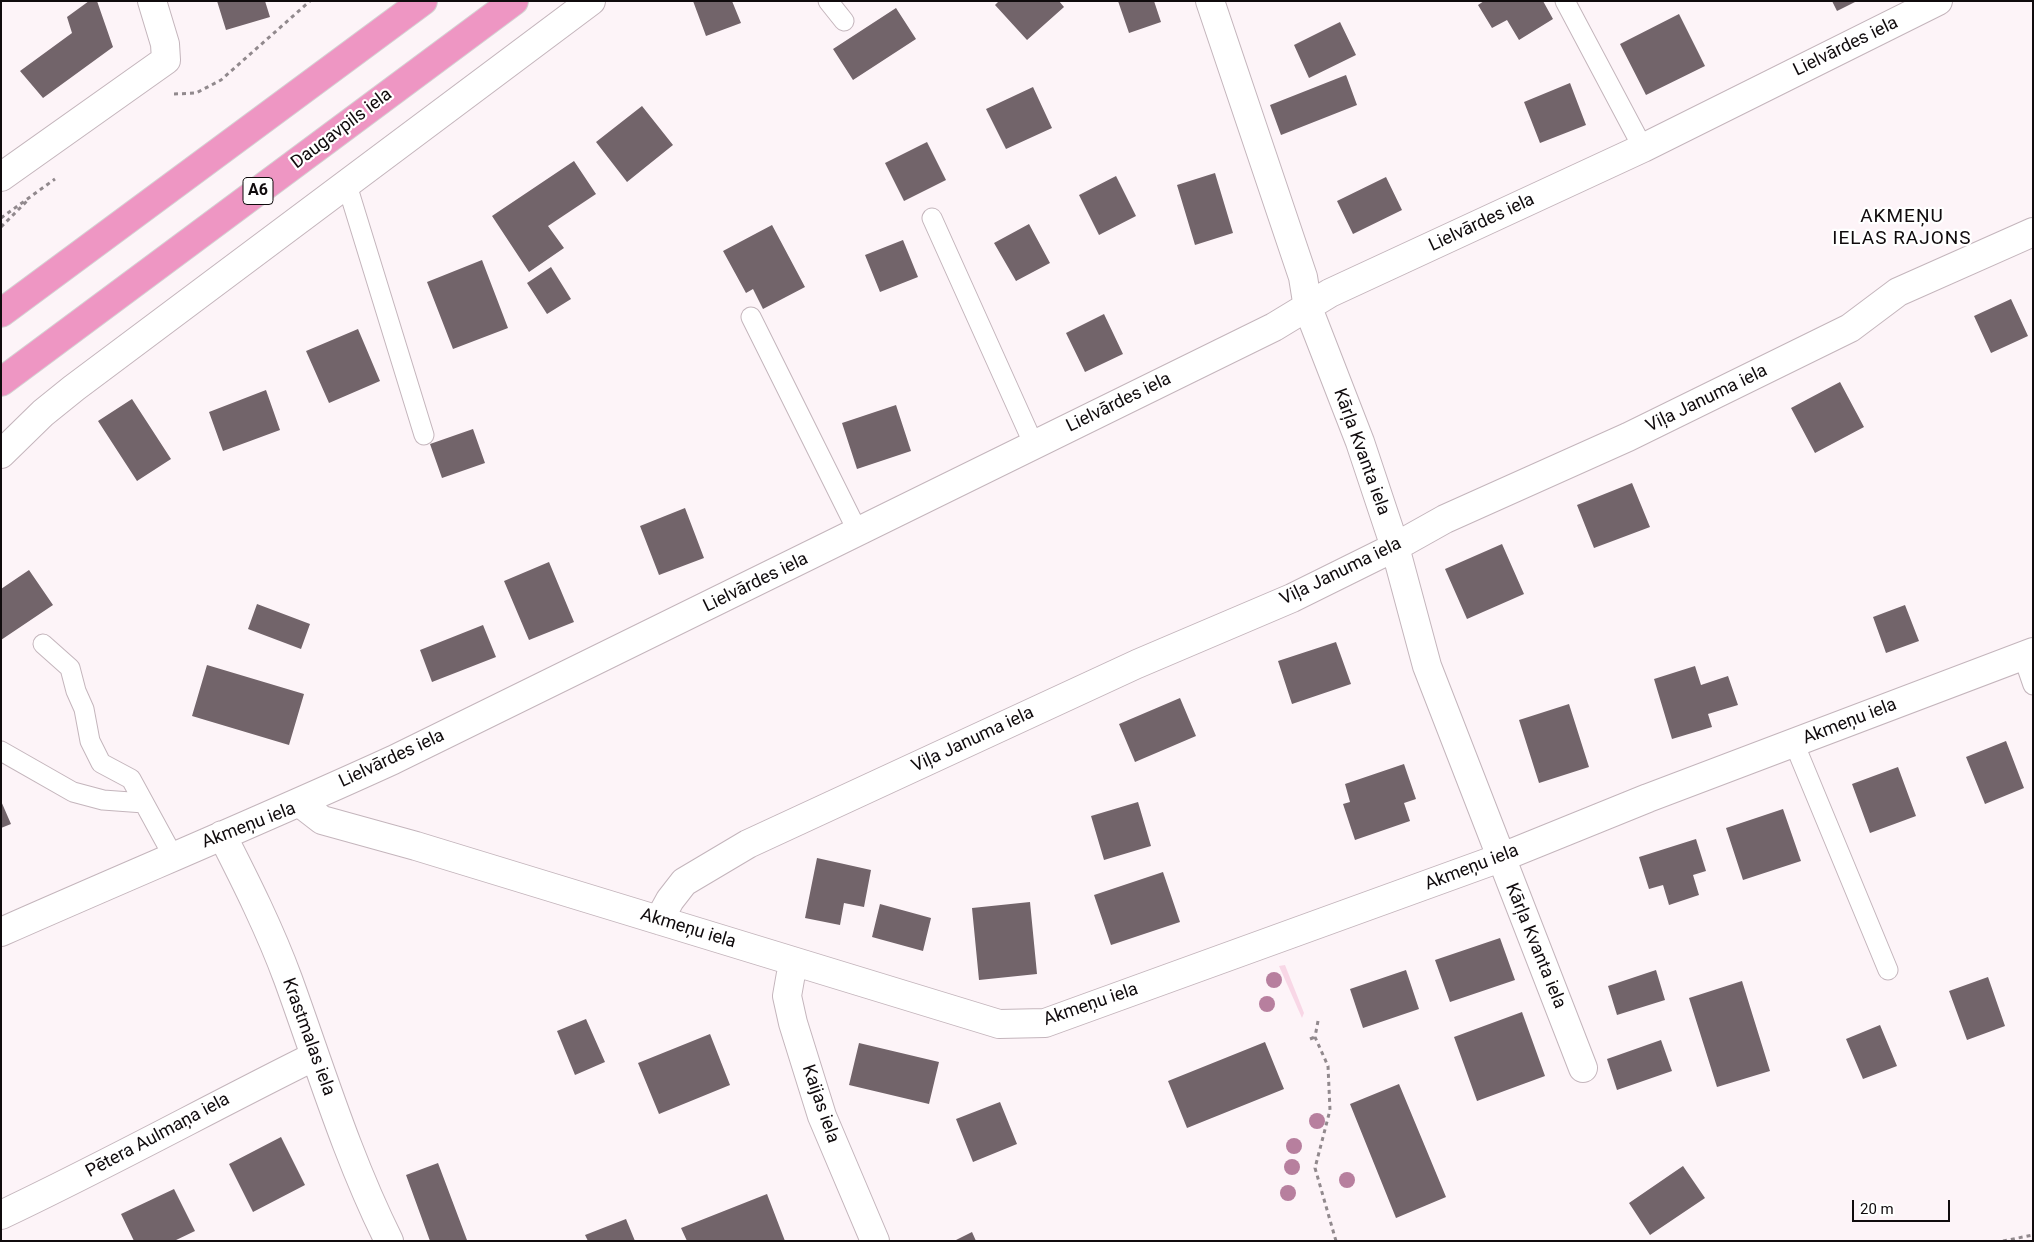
<!DOCTYPE html>
<meta charset="utf-8">
<style>
body{margin:0}
#map{position:relative;width:2034px;height:1242px;overflow:hidden;background:#fdf4f8;font-family:Roboto,sans-serif}
canvas{display:block}
.frame{position:absolute;inset:0;border:2px solid #100b0d;pointer-events:none}
.scale{position:absolute;left:1852px;top:1200px;width:98px;height:22px;box-sizing:border-box;border:2px solid #100b0d;border-top:0;padding-left:6px;font-size:15px;line-height:18px;white-space:nowrap;color:#100b0d;-webkit-text-stroke:4px #fff;paint-order:stroke}
</style>
<div id="map">
<canvas width="2034" height="1242"></canvas>
<div class="frame"></div>
<div class="scale">20 m</div>
</div>
<script>
const g = document.querySelector('canvas').getContext('2d');
g.lineJoin = 'round';
function fillPath(path, color) {
  g.fillStyle = color;
  g.fill(path, 'evenodd');
}
function trace(path, color, width, dash) {
  g.strokeStyle = color;
  g.lineWidth = width;
  g.lineCap = dash ? 'butt' : 'round';
  g.setLineDash(dash || []);
  g.stroke(path);
}
function drawText(font, color, halo, rows, align = 'center') {
  g.font = font + ' Roboto,sans-serif';
  g.lineWidth = 4.5;
  g.setLineDash([]);
  g.textBaseline = 'middle';
  g.strokeStyle = halo;
  g.fillStyle = color;
  for (const [text, x, y, turn = 0] of rows) {
    g.save();
    g.translate(x, y);
    g.rotate((+turn || 0) * Math.PI / 180);
    g.textAlign = isNaN(turn) ? turn : align;
    if (halo) g.strokeText(text, 0, 0);
    g.fillText(text, 0, 0);
    g.restore();
  }
}
fillPath(new Path2D(`
 M1285,965l19,48 -2,5 -23,-52z`), '#f8d7e6');
fillPath(new Path2D(`
 M89,1h8l16,46 -70,51 -23,-27 52,-38 -5,-16z
 M217,1h48l5,16 -44,13z
 M693,1h39l9,22 -35,13z
 M999,1h60l5,6 -37,33 -32,-35z
 M1118,1h36l7,21 -32,11z
 M1484,1h59l10,18 -34,21 -12,-20 -15,8 -14,-23z
 M1832,1h25l-20,10z
 M896,8l20,31 -63,41 -20,-31z
 M1679,14l26,52 -59,29 -26,-51z
 M1340,22l16,33 -47,23 -15,-33z
 M1346,75l11,30 -76,30 -11,-30z
 M1570,83l16,42 -46,18 -16,-41z
 M1033,87l19,41 -46,21 -20,-40z
 M642,106l31,39 -46,37 -31,-40z
 M927,142l19,38 -42,21 -19,-38z
 M574,161l22,33 -48,32 16,22 -35,24 -37,-56z
 M1215,173l18,60 -38,12 -18,-60z
 M1116,176l20,40 -37,19 -20,-40z
 M1386,177l16,33 -49,24 -16,-33z
 M1029,224l21,39 -34,18 -22,-38z
 M772,225l33,62 -42,22 -10,-20 -7,4 -23,-42z
 M903,240l15,37 -38,15 -15,-37z
 M482,260l26,68 -55,21 -26,-67z
 M551,267l20,32 -24,15 -20,-31z
 M2011,299l17,37 -37,17 -17,-37z
 M1104,314l19,40 -38,18 -19,-39z
 M358,329l22,52 -51,22 -23,-52z
 M1840,382l24,45 -49,26 -24,-45z
 M266,390l14,40 -57,21 -14,-39z
 M132,399l39,60 -34,22 -39,-60z
 M896,405l15,46 -54,18 -15,-46z
 M473,429l12,34 -43,15 -12,-34z
 M1632,483l18,44 -56,21 -17,-43z
 M685,508l19,50 -45,17 -19,-49z
 M1502,544l22,50 -57,25 -22,-50z
 M549,562l25,60 -45,18 -25,-59z
 M29,570l24,35 -52,35v-51z
 M257,604l53,20 -9,25 -53,-20z
 M1905,605l14,36 -33,12 -13,-36z
 M483,625l13,32 -64,25 -12,-32z
 M1336,642l15,42 -59,20 -14,-43z
 M207,665l97,29 -15,51 -97,-29z
 M1695,666l6,19 27,-9 10,29 -30,9 4,13 -40,12 -18,-60z
 M1180,698l16,38 -61,26 -16,-38z
 M1569,704l20,63 -50,16 -20,-63z
 M2006,741l18,47 -39,16 -19,-47z
 M1404,764l12,35 -12,4 6,18 -55,19 -12,-36 7,-2 -5,-18z
 M1898,767l18,49 -46,17 -18,-49z
 M1,801l10,23 -10,4z
 M1138,802l13,44 -47,14 -13,-44z
 M1783,809l18,52 -58,19 -17,-52z
 M1696,839l10,32 -13,4 6,20 -30,10 -6,-20 -14,4 -10,-32z
 M817,858l54,12 -7,37 -20,-4 -4,22 -35,-7z
 M1163,872l17,50 -69,23 -17,-50z
 M1030,902l7,72 -58,6 -7,-72z
 M880,904l51,14 -8,33 -51,-14z
 M1500,938l15,42 -65,22 -15,-42z
 M1406,970l13,39 -56,19 -13,-39z
 M1656,970l9,30 -48,15 -9,-29z
 M1988,977l17,49 -38,14 -18,-49z
 M1742,981l28,90 -53,16 -28,-89z
 M1522,1012l23,64 -68,25 -23,-64z
 M586,1019l19,43 -30,13 -18,-44z
 M1880,1025l17,41 -34,13 -17,-40z
 M710,1034l20,51 -71,29 -21,-51z
 M1661,1040l11,31 -55,19 -10,-31z
 M1265,1042l19,47 -97,39 -19,-47z
 M859,1043l80,19 -10,42 -80,-19z
 M1399,1084l47,113 -50,21 -46,-114z
 M1000,1102l17,42 -44,18 -17,-43z
 M281,1137l24,48 -52,27 -24,-48z
 M438,1163l29,77 -3,1h-34l-24,-66z
 M1683,1166l22,32 -55,37 -21,-32z
 M174,1189l21,42 -21,10h-40l-13,-27z
 M767,1194l18,47h-98l-6,-13z
 M626,1219l9,22h-47l-3,-6z
 M972,1232l4,9h-22z`), '#72646a');
const service = new Path2D(`
 M828,1l16,20
 M1565,1l78,147
 M347,185l77,250
 M932,218l102,227
 M751,317l107,215
 M43,644l27,24 6,23 8,18 6,32 11,22 30,16 42,77
 M2023,656l10,29
 M1794,743l94,227
 M1,751l72,41 30,8 41,3`);
const minor = new Path2D(`
 M1210,1l93,276 5,31 52,134 35,105 32,119 156,402
 M1,177l165,-117 -1,-16 -13,-43
 M1,454l42,-41 31,-25 517,-387
 M300,803l22,17 94,26 583,178 46,-1 455,-165 148,-60 385,-146
 M222,835c24,47 48,95 66,144 32,88 59,178 101,262
 M659,920l11,-20 14,-18 64,-38 389,-180 155,-66 103,-51 50,-28 183,-82 222,-109 48,-36 135,-60
 M1,932c131,-58 263,-113 392,-172l881,-433 56,-34 313,-145 295,-147
 M793,962l-6,34 6,27 29,93 53,125
 M1,1215c106,-50 209,-107 314,-159`);
const trunk = new Path2D(`
 M1,313l422,-312
 M1,382l513,-381`);
trace(service, '#c4b5bc', 21);
trace(minor, '#c4b5bc', 30);
trace(trunk, '#d4d3d3', 30);
trace(new Path2D(`
 M174,94l22,-1 25,-13 89,-79
 M1,218l54,-39
 M1,227l26,-26
 M1318,1021l-3,16 13,29 2,44 -15,58 21,73
 M1310,1039l5,-2
 M2003,1241l30,-6`), '#91898d', 3, [4, 4]);
trace(service, '#fff', 19);
trace(minor, '#fff', 28);
trace(trunk, '#ee96c3', 28);
g.fillStyle = '#b77f9e';
for (const [x, y] of [
 [1274,980],
 [1267,1004],
 [1317,1121],
 [1294,1146],
 [1292,1167],
 [1347,1180],
 [1288,1193]
]) {
  g.beginPath();
  g.arc(x, y, 8, 0, 2 * Math.PI);
  g.fill();
}
for (const [x, y, w] of [
 [258,191,30]
]) {
  const box = new Path2D();
  box.roundRect(x - w / 2, y - 13.5, w, 27, 4);
  g.fillStyle = '#fff';
  g.fill(box);
  trace(box, '#100b0d', 1);
}
drawText('bold 16px', '#100b0d', null, [
 ["A6",258,191]
]);
drawText('18px', '#100b0d', '#fff', [
 ["Lielvārdes iela",1846,47,-26],
 ["Daugavpils iela",342,129,-37],
 ["Lielvārdes iela",1482,223,-25],
 ["Viļa Januma iela",1707,399,-26],
 ["Lielvārdes iela",1119,403,-26],
 ["Kārļa Kvanta iela",1361,452,70],
 ["Viļa Januma iela",1341,572,-26],
 ["Lielvārdes iela",756,583,-26],
 ["Akmeņu iela",1850,722,-21],
 ["Viļa Januma iela",973,740,-25],
 ["Lielvārdes iela",392,759,-25],
 ["Akmeņu iela",249,826,-21],
 ["Akmeņu iela",1472,868,-21],
 ["Akmeņu iela",688,929,17],
 ["Kārļa Kvanta iela",1535,946,68],
 ["Akmeņu iela",1091,1005,-19],
 ["Krastmalas iela",308,1037,70],
 ["Kaijas iela",820,1104,71],
 ["Pētera Aulmaņa iela",158,1136,-28]
]);
g.letterSpacing = '1px';
drawText('19px', '#100b0d', '#fff', [
 ["AKMEŅU",1902,217],
 ["IELAS RAJONS",1902,239]
]);
g.letterSpacing = '0px';
</script>
